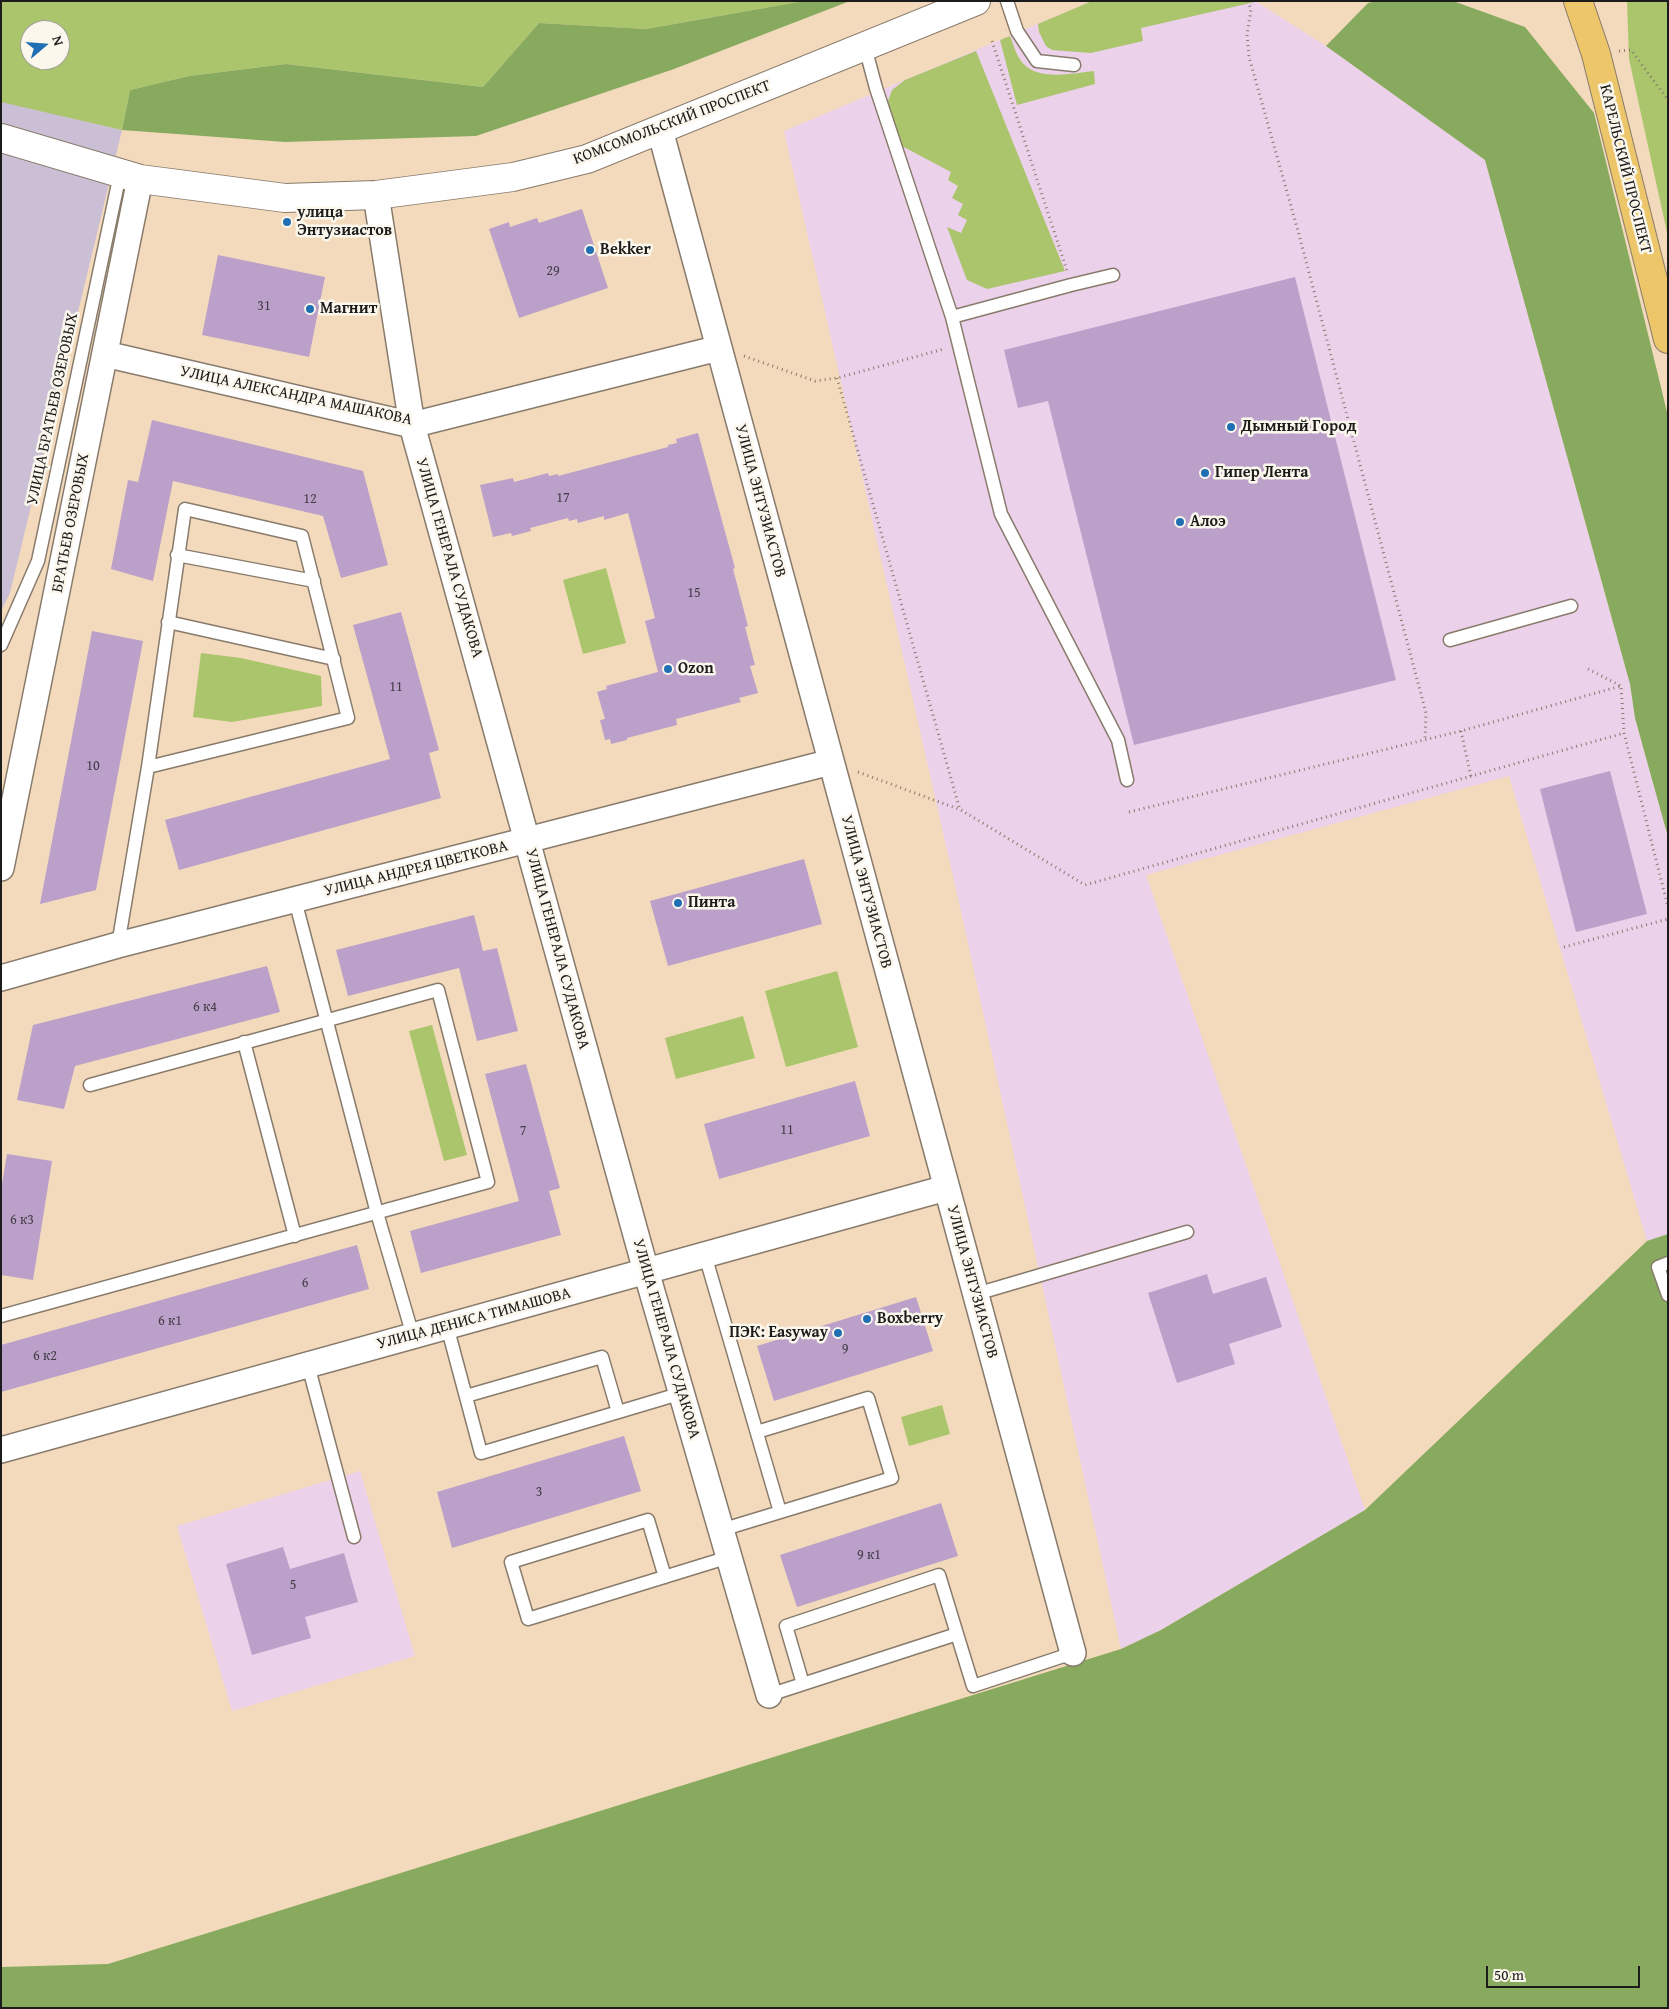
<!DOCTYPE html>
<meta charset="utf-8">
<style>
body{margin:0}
#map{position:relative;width:1669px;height:2009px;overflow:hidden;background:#f4dabc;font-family:"Gentium Book Plus",serif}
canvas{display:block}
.frame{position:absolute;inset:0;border:2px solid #1c1c1c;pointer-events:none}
.north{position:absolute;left:20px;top:20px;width:50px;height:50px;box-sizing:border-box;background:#fbf7ec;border:1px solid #a29f99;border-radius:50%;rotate:72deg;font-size:14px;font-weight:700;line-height:20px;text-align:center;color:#1c1c1c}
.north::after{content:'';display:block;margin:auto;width:18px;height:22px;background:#1f6fb2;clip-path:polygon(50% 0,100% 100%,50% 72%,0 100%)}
.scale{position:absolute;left:1486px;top:1966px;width:154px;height:22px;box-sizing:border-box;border:2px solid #1c1c1c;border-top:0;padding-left:6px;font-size:15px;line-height:18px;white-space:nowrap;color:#1c1c1c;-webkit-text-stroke:4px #fbf7ec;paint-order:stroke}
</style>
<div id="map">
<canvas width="1669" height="2009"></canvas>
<div class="frame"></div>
<div class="north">N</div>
<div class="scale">50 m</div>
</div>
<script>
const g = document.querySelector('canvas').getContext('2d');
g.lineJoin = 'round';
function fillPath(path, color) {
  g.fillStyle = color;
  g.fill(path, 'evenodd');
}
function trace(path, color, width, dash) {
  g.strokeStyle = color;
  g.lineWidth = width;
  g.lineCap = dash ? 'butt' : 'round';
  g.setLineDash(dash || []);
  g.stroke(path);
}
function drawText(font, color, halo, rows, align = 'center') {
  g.font = font + ' "Gentium Book Plus",serif';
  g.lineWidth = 5;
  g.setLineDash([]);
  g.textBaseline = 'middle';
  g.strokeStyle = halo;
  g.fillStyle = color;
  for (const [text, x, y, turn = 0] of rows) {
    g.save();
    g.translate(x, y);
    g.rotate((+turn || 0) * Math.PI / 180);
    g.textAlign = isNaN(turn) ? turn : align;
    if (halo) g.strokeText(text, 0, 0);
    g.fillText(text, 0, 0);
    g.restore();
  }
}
fillPath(new Path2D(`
 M1092,1h163l71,45 159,114 145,524 5,34 33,119v397l-21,7 -138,-465 -363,99 219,635 -204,120 -40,19 -157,-724 -180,-794z
 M360,1471l55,185 -183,55 -55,-185z`), '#ecd1ea');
fillPath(new Path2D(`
 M1,101l121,29 -112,463 -9,18z`), '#cbbfd5');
fillPath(new Path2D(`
 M1,1h803l-158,28 -107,-6 -56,64 -197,-23 -97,12 -59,14 -8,40 -121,-28zM30,30h30v30h-30z
 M1092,1h163v1l-114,26 2,13 -52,12 -39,-3 -6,-4 -7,-14 -1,-8z
 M1627,1h41v236l-39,-178z
 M1010,36c4,10 7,24 17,31 17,13 47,6 67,4l1,13 -78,21 -17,-65z
 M976,51l89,220 -78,18 -20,-9 -20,-53 14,6 6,-13 -9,-5 5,-11 -11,-6 6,-12 -10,-6 3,-8 -53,-28 -10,-43 4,-11 13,-10z
 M606,568l20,75 -43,11 -20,-74z
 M201,653l40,5 80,18 1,30 -90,16 -39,-5z
 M837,971l21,76 -72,20 -21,-76z
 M743,1016l12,42 -79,21 -11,-41z
 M432,1025l35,130 -23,6 -35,-130z
 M942,1405l8,29 -41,12 -8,-29z`), '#aac56b');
fillPath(new Path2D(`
 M804,1h46l-176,68 -198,67 -191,6 -163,-12 8,-40 59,-14 97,-12 197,23 56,-64 107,6z
 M1376,1h77l72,26 69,86 74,303v421l-33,-119 -5,-34 -145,-524 -159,-114 42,-43z
 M1668,1234v774h-1667v-41l107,-3 1013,-315 40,-19 204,-120 282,-269z`), '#87aa5f');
fillPath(new Path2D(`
 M582,209l26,79 -89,30 -30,-89 20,-7 1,5 27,-9 2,5z
 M218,255l107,22 -16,80 -107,-22z
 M1295,277l101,403 -262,65 -86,-344 -30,7 -14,-58z
 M152,420l211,51 25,94 -47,13 -18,-62 -150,-35 -20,100 -42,-12 17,-89 10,2z
 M698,433l37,135 -2,1 15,57 -3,1 10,38 -5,1 8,27 -19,5 2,4 -65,17 1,6 -50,13v2l-16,4 -1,-5 -5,1 -5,-20 5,-1 -8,-27 10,-3 -1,-3 52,-14 -13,-51 10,-3 -27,-105 -24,7v-4l-26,7 -1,-4 -8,2 -1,-3 -38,10 1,3 -19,5 -1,-3 -18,4 -13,-52 33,-7 1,4 34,-9 1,3 9,-2v2l110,-29v-2l9,-2 -1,-4z
 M401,612l38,138 -10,3 12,45 -262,72 -14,-50 225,-61 -37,-134z
 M92,631l51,10 -47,249 -56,14z
 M1610,771l37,143 -71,18 -36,-143z
 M804,859l18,65 -154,42 -18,-65z
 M474,915l9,36 14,-3 21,83 -41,10 -18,-73 -111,28 -12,-46z
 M267,966l13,46 -205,54 -11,43 -47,-9 16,-75z
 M526,1064l34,124 -11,3 12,44 -140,38 -11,-42 109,-30 -34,-127z
 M855,1081l15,55 -151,43 -15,-55z
 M7,1154l45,7 -19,119 -32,-5v-85z
 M357,1245l12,44 -368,103v-47z
 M1207,1274l6,20 53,-17 16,50 -53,17 6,20 -58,19 -29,-90z
 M916,1297l17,54 -159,50 -17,-55z
 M624,1436l17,55 -189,57 -15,-56z
 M941,1503l17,53 -161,51 -17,-52z
 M283,1547l7,22 54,-16 14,49 -53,15 6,21 -59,17 -26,-91z`), '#bba0ca');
const service = new Path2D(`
 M1007,1l10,30 20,30 37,4
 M865,47l11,41 76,229 49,197 117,226 9,40
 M952,317l119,-32 42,-10
 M177,555l137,26
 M168,622l166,37
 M1450,640l121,-34
 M1,645l37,-84 82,-387
 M295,900l82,313 36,123
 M118,945l30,-178 200,-49 -46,-182 -117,-27 -37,258
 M244,1042l51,194
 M705,1255l75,257
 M1668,1263l-10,4 10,28
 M976,1294l211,-62
 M1,1316l487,-134 -50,-192 -348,95
 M447,1326l34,127 201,-60
 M308,1365l46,172
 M466,1396l136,-39 16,55
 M721,1530l171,-52 -24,-80 -111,34
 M665,1577l-17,-57 -137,42 17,57 201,-62
 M803,1684l-17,-58 153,-51 18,59
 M769,1695l188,-61 16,52 100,-33`);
const minor = new Path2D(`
 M660,130l413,1523
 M376,195l36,230 234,846 123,424
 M105,354l307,71 307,-77
 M1,868l139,-689
 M1,978l117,-33 713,-183
 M1,1450l945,-262`);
const tertiary = new Path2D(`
 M1,138l139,41 145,19 91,-3 137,-18 74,-18 389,-158`);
const primary = new Path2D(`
 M1578,1l18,53 72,285`);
trace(service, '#887b6c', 15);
trace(minor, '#887b6c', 28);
trace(tertiary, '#887b6c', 30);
trace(primary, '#887b6c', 30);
trace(new Path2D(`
 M1248,1l3,8 -4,26 2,22 49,174 128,482 -1,27
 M992,41l75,230
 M1619,51l12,-1 37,50
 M744,356l71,25 22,-3 107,-29
 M837,378l123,432
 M1588,669l33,17
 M1461,731l10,46
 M858,772l103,38 124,75 539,-152
 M1129,812l332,-81 160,-45 3,47 44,174
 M1564,947l104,-28`), '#887b6c', 3, [1, 4]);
trace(service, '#fff', 12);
trace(minor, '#fff', 25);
trace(tertiary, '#fff', 28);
trace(primary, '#ecc669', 28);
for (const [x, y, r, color] of [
 [287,222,5,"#1f6fb2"],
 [590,250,5,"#1f6fb2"],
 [310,309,5,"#1f6fb2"],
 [1231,427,5,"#1f6fb2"],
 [1205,473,5,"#1f6fb2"],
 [1180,522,5,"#1f6fb2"],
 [668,669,5,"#1f6fb2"],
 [678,903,5,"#1f6fb2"],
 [867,1319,5,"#1f6fb2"],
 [838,1333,5,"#1f6fb2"]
]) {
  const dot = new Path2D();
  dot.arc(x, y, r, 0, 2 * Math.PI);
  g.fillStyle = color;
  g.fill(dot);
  trace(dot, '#fbf7ec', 2);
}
drawText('14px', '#443d48', null, [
 ["29",553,271],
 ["31",264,306],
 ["17",563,498],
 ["12",310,499],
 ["15",694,593],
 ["11",396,687],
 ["10",93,766],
 ["6 к4",205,1007],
 ["11",787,1130],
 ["7",523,1131],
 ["6 к3",22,1220],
 ["6",305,1283],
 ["6 к1",170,1321],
 ["9",845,1349],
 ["6 к2",45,1356],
 ["3",539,1492],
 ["9 к1",869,1555],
 ["5",293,1585]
]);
drawText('16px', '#1c1c1c', '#fbf7ec', [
 ["КОМСОМОЛЬСКИЙ ПРОСПЕКТ",672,123,-21],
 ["КАРЕЛЬСКИЙ ПРОСПЕКТ",1625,169,76],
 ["УЛИЦА АЛЕКСАНДРА МАШАКОВА",296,396,12],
 ["УЛИЦА БРАТЬЕВ ОЗЕРОВЫХ",53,409,-78],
 ["УЛИЦА ЭНТУЗИАСТОВ",760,501,75],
 ["БРАТЬЕВ ОЗЕРОВЫХ",71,523,-79],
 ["УЛИЦА ГЕНЕРАЛА СУДАКОВА",449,558,74],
 ["УЛИЦА АНДРЕЯ ЦВЕТКОВА",416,869,-14],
 ["УЛИЦА ЭНТУЗИАСТОВ",866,892,75],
 ["УЛИЦА ГЕНЕРАЛА СУДАКОВА",557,949,75],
 ["УЛИЦА ЭНТУЗИАСТОВ",972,1282,75],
 ["УЛИЦА ДЕНИСА ТИМАШОВА",474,1319,-15],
 ["УЛИЦА ГЕНЕРАЛА СУДАКОВА",666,1339,74]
]);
drawText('bold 16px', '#1c1c1c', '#fbf7ec', [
 ["улица",297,213],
 ["Энтузиастов",297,231],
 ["Bekker",600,250],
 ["Магнит",320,309],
 ["Дымный Город",1241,427],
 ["Гипер Лента",1215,473],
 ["Алоэ",1190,522],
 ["Ozon",678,669],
 ["Пинта",688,903],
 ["Boxberry",877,1319],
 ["ПЭК: Easyway",828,1333,"right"]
], 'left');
</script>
